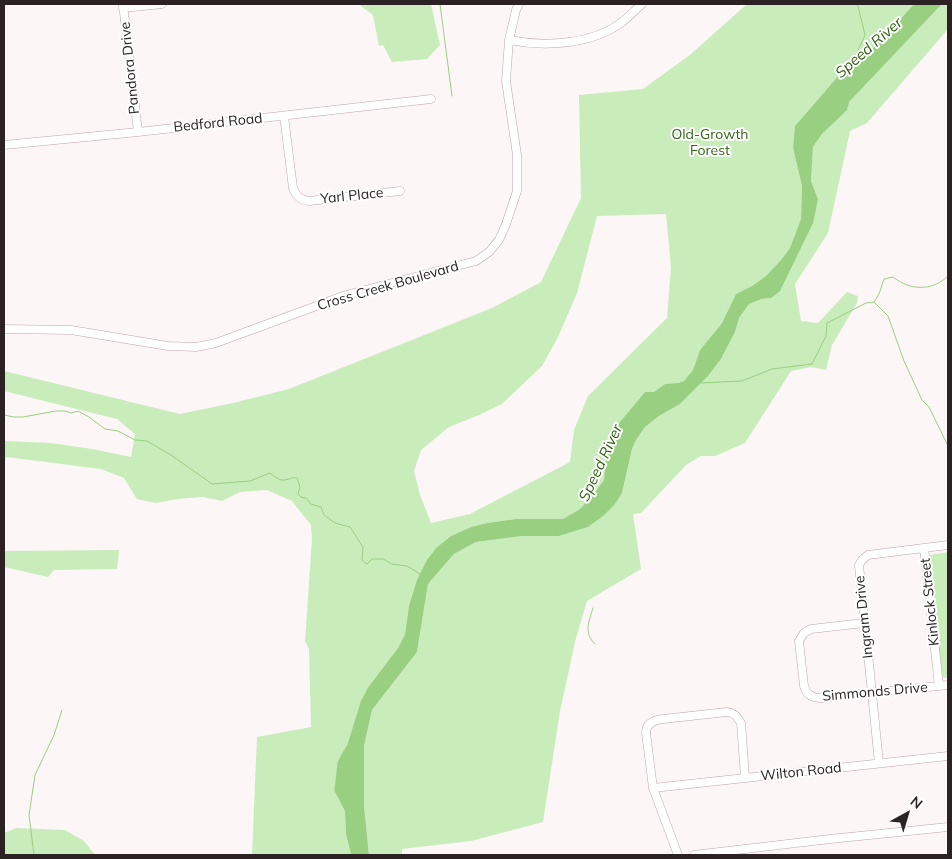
<!DOCTYPE html>
<style>
body{margin:0}
#map{position:relative;width:952px;height:859px;overflow:hidden;background:#fcf6f7;font-family:Mulish,sans-serif}
canvas{display:block}
.frame{position:absolute;inset:0;border:5px solid #2c2224;pointer-events:none}
.north{position:absolute;left:882px;top:789px;width:50px;height:50px;-webkit-text-stroke:4px #fff;paint-order:stroke;rotate:39deg;font-size:14px;font-weight:700;line-height:20px;text-align:center;color:#2c2224}
.north::after{content:'';display:block;margin:auto;width:18px;height:22px;background:#2c2224;clip-path:polygon(50% 0,100% 100%,50% 72%,0 100%)}
</style>
<div id="map">
<canvas width="952" height="859"></canvas>
<div class="frame"></div>
<div class="north">N</div>
</div>
<script>
const g = document.querySelector('canvas').getContext('2d');
g.lineJoin = 'round';
function fillPath(path, color) {
  g.fillStyle = color;
  g.fill(path, 'evenodd');
}
function trace(path, color, width, dash) {
  g.strokeStyle = color;
  g.lineWidth = width;
  g.lineCap = dash ? 'butt' : 'round';
  g.setLineDash(dash || []);
  g.stroke(path);
}
function drawText(font, color, halo, rows, align = 'center') {
  g.font = font + ' Mulish,sans-serif';
  g.lineWidth = 4;
  g.setLineDash([]);
  g.textBaseline = 'middle';
  g.strokeStyle = halo;
  g.fillStyle = color;
  for (const [text, x, y, turn = 0] of rows) {
    g.save();
    g.translate(x, y);
    g.rotate((+turn || 0) * Math.PI / 180);
    g.textAlign = isNaN(turn) ? turn : align;
    if (halo) g.strokeText(text, 0, 0);
    g.fillText(text, 0, 0);
    g.restore();
  }
}
fillPath(new Path2D(`
 M361,4h70l9,41 -13,14 -35,3 -9,-17 -4,1 -6,-31 -12,-9z
 M747,4h167l-34,38 -14,12 -12,5 -8,8 -51,59 -2,22 9,38 -1,33 -11,29 -9,12 -15,16 -14,10 -16,8 -14,29 -22,27 -7,20 -9,11 -6,2 -13,1 -11,8h-9l-26,31 -12,24 -3,33 -11,15 -13,14 -17,10h-47l-29,4 -16,4 -20,9 -14,11 -28,59 -4,28 -7,14 -29,38 -24,127 1,21 5,21h-99l5,-118 54,-10 -2,-78 -4,-8 7,-102 -1,-14 -19,-24 -25,-11 -27,2 -18,9 -19,-4 -26,2 -21,4 -19,-4 -13,-21 -23,-9 -95,-12 -2,4v-20l47,2 41,6 39,8 4,-23 -18,-15 -113,-28v-20l176,43 53,-11 56,-14 203,-81 49,-26 40,-84 -2,-103 64,-6 48,-35zM666,214l5,54 -4,50 -79,78 -14,34 -4,32 -100,52 -39,9 -11,-28 -6,-24 7,-21 28,-23 30,-12 23,-11 40,-38 16,-29 19,-44 20,-77z
 M942,4h6v25l-81,94 -17,8 -22,102 -33,51 6,37 17,2 29,-31 11,4 -1,7 -25,42 -6,25 -15,-3 -20,4 -46,72 -30,13h-14l-15,9 -45,48 -8,1 8,55 -54,32 -11,37 -16,73 -17,111 -72,19 -69,8v6h-33l-5,-49v-60l8,-36 45,-58 11,-68 26,-30 22,-12 46,-6h37l29,-9 34,-34 10,-44 4,-9 9,-13 14,-11 21,-12 28,-28 13,-17 14,-27 4,-14 10,-14 13,-5 9,-1 47,-99 -7,-18 2,-34 9,-13 24,-24 2,-7z
 M119,550l-2,19 -63,1 -6,7 -44,-10v-16z
 M948,552v125l-4,1 -3,-5 -12,-116 1,-2z
 M16,828l49,2 19,11 11,14h-91v-22z`), '#c9ecbb');
fillPath(new Path2D(`
 M914,4h28l-93,98 -2,8 -25,24 -9,13 -2,34 7,18 -5,24 -33,68 -9,7 -9,1 -13,5 -10,14 -4,14 -14,27 -13,17 -28,28 -21,12 -14,11 -9,13 -4,9 -10,44 -7,11 -12,12 -15,11 -29,9h-37l-46,6 -22,12 -26,30 -11,68 -45,58 -8,36v60l5,49h-18l-5,-21 -1,-21 -5,-34 8,-36 13,-42 8,-15 29,-38 7,-14 4,-28 8,-26 10,-20 10,-13 14,-11 20,-9 16,-4 29,-4h47l17,-10 13,-14 11,-15 3,-33 12,-24 26,-31h9l11,-8 13,-1 6,-2 9,-11 7,-20 22,-27 14,-29 16,-8 14,-10 15,-16 9,-12 11,-29 1,-33 -9,-38 2,-22 51,-59 8,-8 12,-5 14,-12z`), '#99cf81');
trace(new Path2D(`
 M440,4l12,92
 M854,59l11,-24 -7,-29 -2,-2
 M874,302l14,14 16,45 18,39 7,7 19,39
 M700,383l42,-2 30,-12 40,-5 14,-28 1,-13 39,-20 8,-1 5,-8 5,-15 9,-2c4,3 9,6 14,8 15,5 30,2 41,-9
 M4,415l10,2h9l33,-6h10l5,2 7,-2 11,6 16,12 13,2 17,9 12,1 24,14 41,29 38,-3 20,-8c5,4 10,8 15,7 6,-1 7,-3 12,-2l3,9 -2,7 3,3 5,1 5,6 10,3 3,8 11,8 15,4 13,20 -1,13 5,4 5,-5h11l9,5 15,2 13,8
 M593,608c-4,14 -10,24 2,36
 M34,855l-5,-40 6,-40 19,-40 8,-25`), '#99cf81', 1);
trace(new Path2D(`
 M348,807l-9,-17 3,-27 8,-14`), '#99cf81', 9);
const minor = new Path2D(`
 M123,4l15,128
 M123,8l39,-4
 M509,40c35,7 83,5 113,-18 7,-5 13,-12 20,-18
 M284,116l9,72c3,8 7,12 16,13l91,-10
 M4,145l134,-13 293,-33
 M4,329l67,1 97,16 28,1 20,-4 130,-48 130,-34 13,-9 10,-12 7,-16 11,-33v-36l-11,-74 3,-41 7,-30 3,-6
 M924,548l15,138
 M864,623l-53,6 -7,4 -5,8 5,45c2,8 8,12 17,12l127,-13
 M879,763l-20,-198 3,-5 6,-5 80,-10
 M653,788l295,-32
 M678,855l-25,-67 -7,-55c0,-10 8,-13 17,-14l64,-7c8,1 10,5 14,11l4,54
 M694,855l136,-16 118,-12`);
trace(minor, '#bfa3a9', 9);
trace(minor, '#fff', 8);
drawText('14px', '#2c2224', '#fff', [
 ["Pandora Drive",130,68,-96],
 ["Bedford Road",218,123,-6],
 ["Yarl Place",352,196,-6],
 ["Cross Creek Boulevard",388,286,-16],
 ["Kinlock Street",930,602,-96],
 ["Ingram Drive",864,617,-96],
 ["Simmonds Drive",875,692,-5],
 ["Wilton Road",801,772,-6]
]);
drawText('14px', '#316314', '#fff', [
 ["Old-Growth",710,135],
 ["Forest",710,151]
]);
drawText('italic 15px', '#2f6010', '#fff', [
 ["Speed River",869,48,-41],
 ["Speed River",601,463,-65]
]);
</script>
